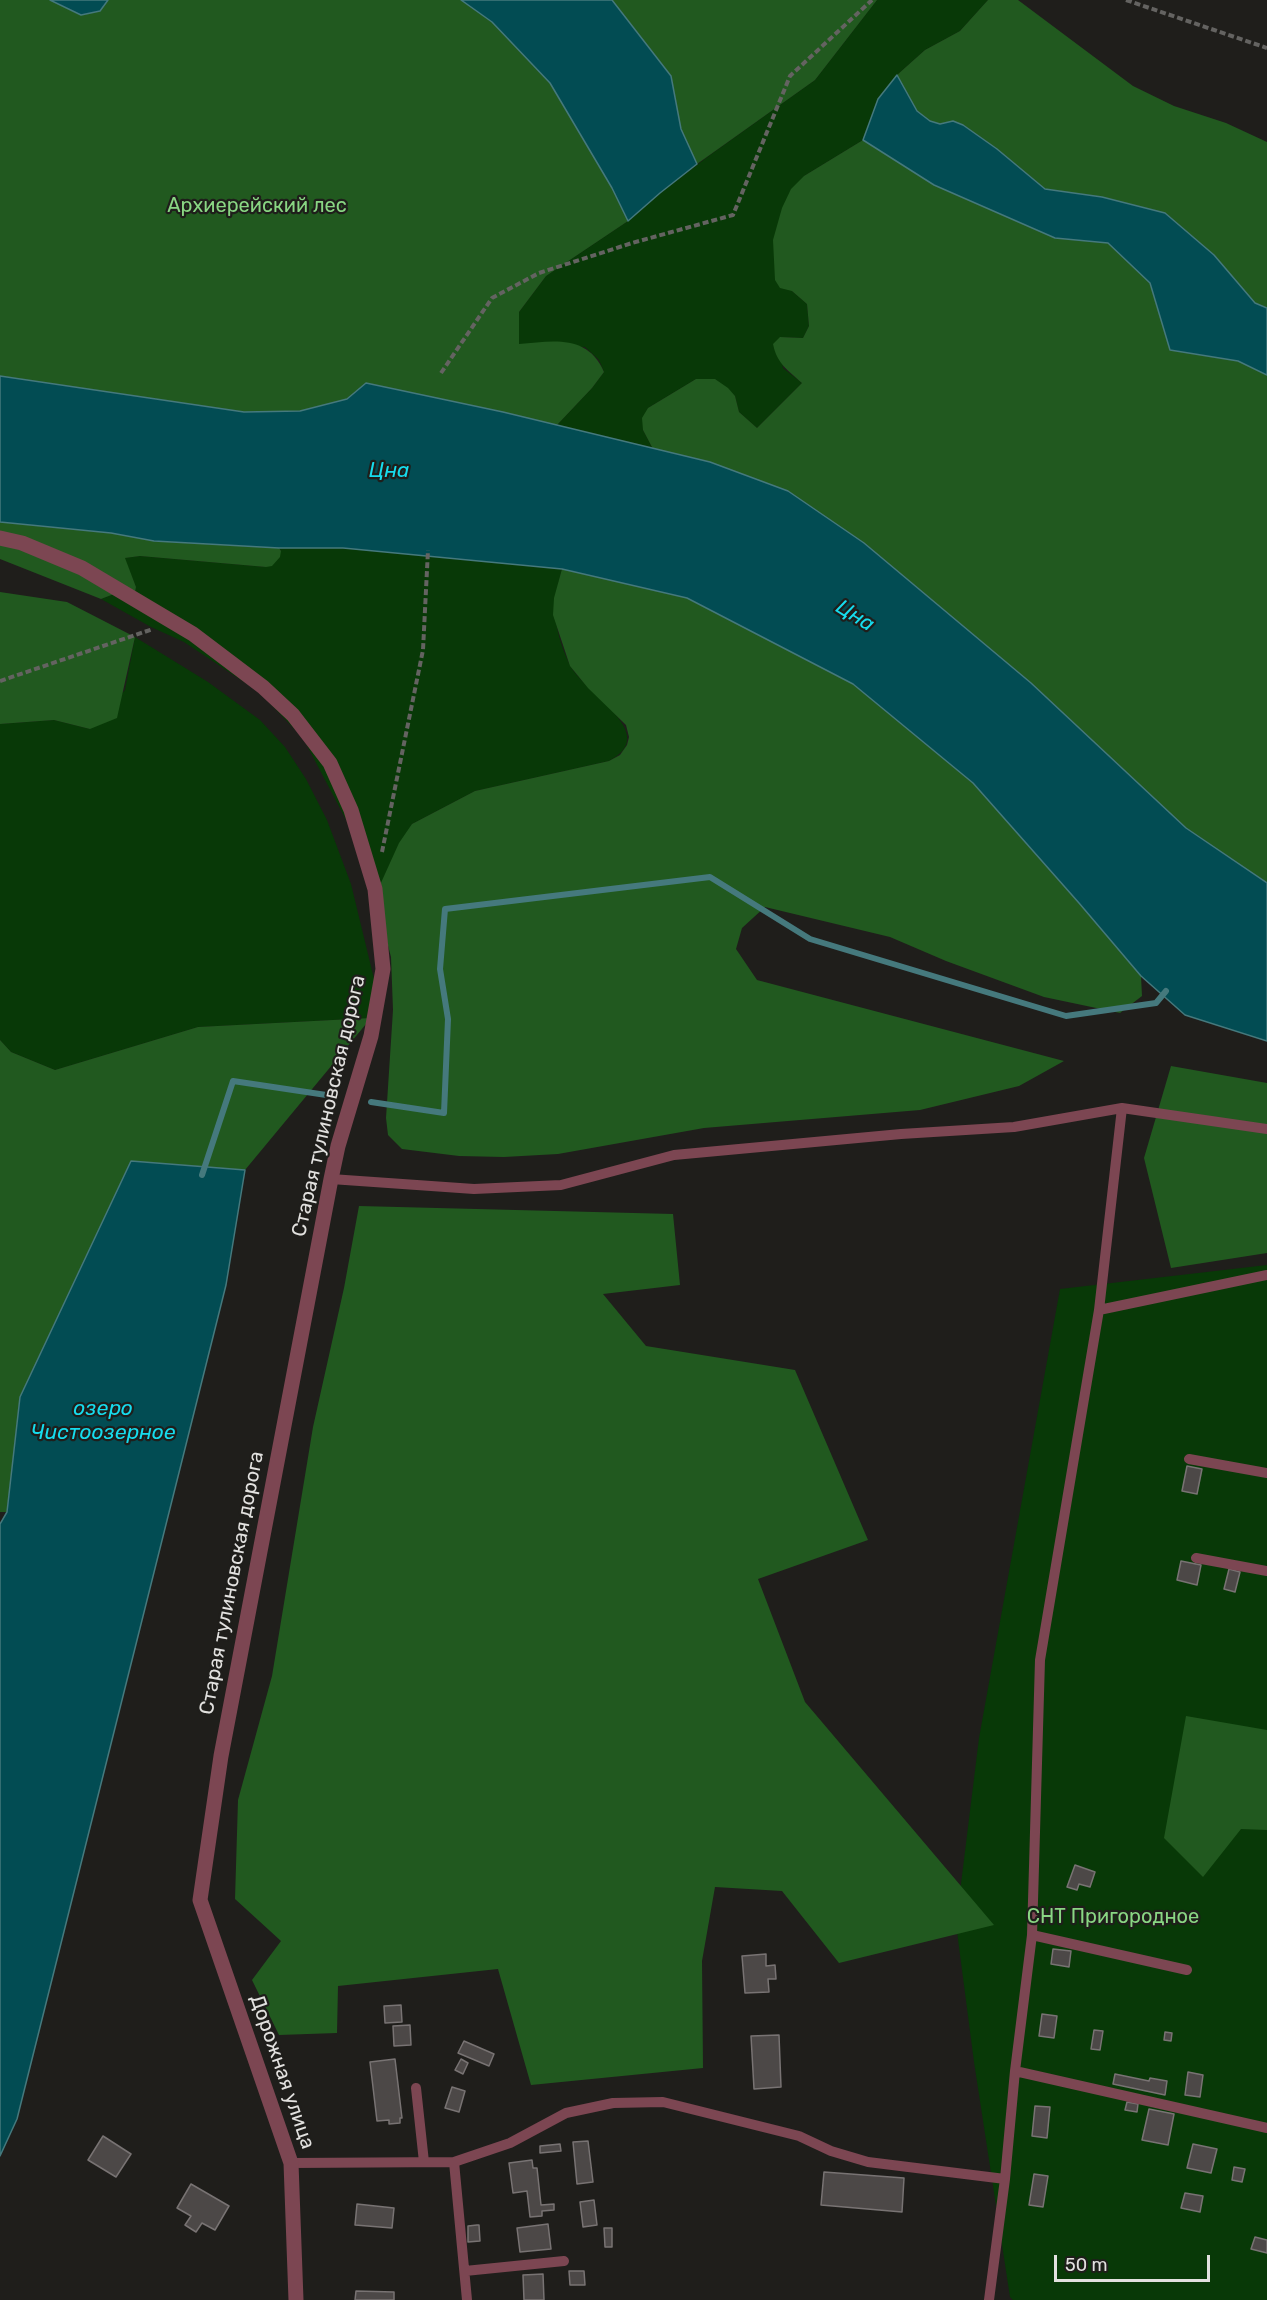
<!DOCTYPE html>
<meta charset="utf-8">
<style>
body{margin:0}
#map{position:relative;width:1267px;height:2300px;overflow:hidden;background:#1f1e1b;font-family:Rubik,sans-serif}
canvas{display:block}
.scale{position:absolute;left:1054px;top:2255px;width:156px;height:27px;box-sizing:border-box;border:3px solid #e2e1df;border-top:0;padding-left:8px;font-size:18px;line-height:21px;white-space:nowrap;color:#e2e1df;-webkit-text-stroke:4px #1f1e1b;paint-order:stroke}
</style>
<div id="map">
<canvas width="1267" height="2300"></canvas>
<div class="scale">50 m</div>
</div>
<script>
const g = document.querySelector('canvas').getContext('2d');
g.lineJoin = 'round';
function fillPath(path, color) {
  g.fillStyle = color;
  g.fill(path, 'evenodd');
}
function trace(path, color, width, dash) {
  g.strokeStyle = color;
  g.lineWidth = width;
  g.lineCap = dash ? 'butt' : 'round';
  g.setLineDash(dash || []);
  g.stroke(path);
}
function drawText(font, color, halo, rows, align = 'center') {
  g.font = font + ' Rubik,sans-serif';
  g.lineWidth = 4.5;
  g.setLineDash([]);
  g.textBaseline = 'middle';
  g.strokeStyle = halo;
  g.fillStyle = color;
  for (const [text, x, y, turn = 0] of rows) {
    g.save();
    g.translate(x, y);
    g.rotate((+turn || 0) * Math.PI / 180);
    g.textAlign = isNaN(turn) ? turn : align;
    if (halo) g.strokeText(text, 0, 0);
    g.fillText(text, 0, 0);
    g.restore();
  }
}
fillPath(new Path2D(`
 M877,0h111l-28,31 -35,19 -28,25 -19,24 -15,41 -59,36 -12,115 15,13 2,22 -6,12 -23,-1 3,31 19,15 -45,45 -18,-16 -4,-16 -20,-17h-19l-48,29 -5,22 10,19 -96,-24 35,-37 12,-16 -5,-12 -14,-13 -66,-3v-32l27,-36 82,-55 32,-28 50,-38 105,-75z
 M279,548h64l219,21c-10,37 -9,58 7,94 13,30 94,70 40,98l-134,30 -63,33 -37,72 -22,-63 -50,-95 -44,-46 -75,-50 -33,-15 -50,-28 13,-5 21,-2 1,-5 -12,-29 16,-2 126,11 15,-16z
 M135,637l73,45 52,38 25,27 21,32 21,41 24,64 25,103 -5,31 -173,9 -143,43 -44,-18 -11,-12v-316l54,-4 36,9 35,-39z
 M1267,1265v1035h-254l-3,-3 -36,-235 -18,-138 23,-186 81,-449z`), '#083907');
fillPath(new Path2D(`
 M0,0h50l31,15 19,-4 8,-11h353l31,22 58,61 62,105 16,33 -82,55 -27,36v32c34,-3 69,-10 85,28l-12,16 -35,37 -191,-42 -19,16 -47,12 -56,1 -244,-36z
 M612,0h265l-62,80 -118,84 -16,-35 -10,-53z
 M988,0h30l115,86 41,20 52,17 41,19v166l-12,-4 -41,-49 -49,-42 -63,-16 -57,-8 -48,-40 -34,-24 -10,-4 -13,3 -10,-3 -13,-10 -20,-36 28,-25 35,-19z
 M863,140l71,45 121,53 53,4 42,41 20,67 68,11 29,14v508l-81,-55 -155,-145 -167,-140 -154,-81 -57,-13 -10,-19 -1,-12 6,-10 48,-29h19l13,9 7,8 4,16 18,16 45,-45c-14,-13 -25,-19 -29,-39l7,-7 23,1 6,-12 -2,-22 -15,-13 -12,-3 -5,-8 -2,-40 9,-32 9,-19 13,-13z
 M0,522l111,11 43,8 125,7 2,3 -1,6 -8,9 -6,1 -126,-11 -15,2 11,29 -1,5 -21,2 -13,5 -101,-40z
 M562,569l125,29 166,86 120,99 106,120 62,73 1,20 -22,17 -76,-16 -98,-36 -56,-24 -125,-30 -23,21 -6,21 21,31 307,81 -45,25 -99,24 -216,18 -146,26 -54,3 -45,-1 -57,-7 -14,-14 -2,-17 7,-108 -2,-53 -16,-61 24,-53 13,-19 63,-33 134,-30 11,-6 7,-10 2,-8 -3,-12 -38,-37 -18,-22 -17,-51 1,-17z
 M0,592l67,10 68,35 -18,81 -27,11 -36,-9 -54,4z
 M371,1018l-126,152 -114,-9 -111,236 -13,115h-7v-472l11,12 44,18 143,-43z
 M1171,1066l96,17v170l-96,15 -27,-110z
 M359,1206l314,8 7,71 -77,9 43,52 149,24 73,170 -110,39 47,123 189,223 -155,38 -57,-72 -67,-4 -13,74 1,107 -172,17 -33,-116 -160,17 -1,47 -58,2 -27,-55 29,-39 -46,-42 3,-99 34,-124 41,-249 31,-139z
 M1186,1716l81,14v100l-26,-1 -38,48 -39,-39z`), '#21591f');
const water = new Path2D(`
 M50,0h58l-8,11 -19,4z
 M461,0h151l59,76 10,53 16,35 -37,29 -32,28 -16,-33 -62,-105 -58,-61z
 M897,75l20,36 13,10 10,3 13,-3 10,4 34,24 48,40 57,8 63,16 49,42 41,48 12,5v67l-29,-14 -68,-11 -20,-67 -42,-40 -53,-5 -121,-53 -71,-45 15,-41z
 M0,376l244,36 56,-1 47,-12 19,-16 137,29 207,50 78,29 76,52 167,140 155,145 81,55v158l-82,-26 -44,-39 -62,-73 -106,-120 -120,-99 -166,-86 -125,-29 -219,-21h-64l-125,-7 -43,-8 -111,-11z
 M131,1161l114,9 -19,115 -209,834 -17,37v-632l7,-12 13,-115z`);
fillPath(water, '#024c53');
trace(water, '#45797d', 1.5);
trace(new Path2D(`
 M371,1102l73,11 4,-94 -8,-50 5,-60 265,-32 100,62 256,77 90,-13 10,-12
 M202,1175l31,-94 100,15`), '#45797d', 6);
const building = new Path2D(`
 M1187,1466l15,3 -5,25 -15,-3z
 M1181,1561l20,4 -4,20 -20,-5z
 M1229,1569l11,3 -5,20 -11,-3z
 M1075,1865l20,7 -5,15 -11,-3 -2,6 -10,-3z
 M1053,1949l18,2 -2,16 -18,-3z
 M766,1954v12l9,-1 1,14h-8l1,13 -24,1 -3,-37z
 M401,2005l1,17 -17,1 -1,-17z
 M1042,2014l15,2 -3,22 -15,-2z
 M410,2025l1,20 -17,1 -1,-20z
 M1094,2030l9,1 -3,19 -9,-1z
 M1165,2032l7,1 -1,8 -7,-1z
 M779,2035l2,52 -27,2 -3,-53z
 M464,2041l30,13 -5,12 -31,-13z
 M395,2059l7,59h-2v5l-11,1v-4l-12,1 -7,-59z
 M461,2059l7,4 -5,11 -8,-4z
 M1188,2072l15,3 -3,22 -15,-2z
 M1115,2074l34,7 1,-3 17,3 -2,14 -52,-11z
 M452,2087l13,4 -6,21 -14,-4z
 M1127,2102l11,2 -1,8 -12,-2z
 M1035,2106l15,1 -3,31 -15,-2z
 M1149,2109l25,5 -6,31 -26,-5z
 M103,2136l28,18 -15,23 -28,-17z
 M588,2141l5,41 -16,2 -4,-42z
 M560,2144l1,7 -21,2v-7z
 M1193,2144l24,5 -6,24 -24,-5z
 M532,2160l1,8h4l4,37 13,-1v6l-12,1v5l-12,1 -3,-26 -14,2 -4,-30z
 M1234,2167l11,2 -3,13 -10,-2z
 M824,2172l80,6 -2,34 -81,-7z
 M1034,2174l14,2 -5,31 -14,-2z
 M191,2184l38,22 -14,24 -13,-7 -6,9 -11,-7 6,-9 -14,-8z
 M1185,2193l18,3 -3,16 -19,-4z
 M594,2200l3,25 -14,2 -3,-25z
 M357,2204l37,4 -2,20 -37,-3z
 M548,2224l3,25 -31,3 -3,-24z
 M477,2225h2l1,16 -12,1v-16z
 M604,2228h8v19h-7z
 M1255,2237l12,3v13l-16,-4z
 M569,2271h15l1,14h-15z
 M543,2274l1,26h-20l-1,-25z
 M356,2291l38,1v8h-39z`);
fillPath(building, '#4c4847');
trace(building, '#787373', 1.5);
trace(new Path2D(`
 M1126,0l141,48
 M441,373l51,-75 47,-25 93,-30 101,-28 57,-139 82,-76
 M0,681l153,-52
 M382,852l41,-202 5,-100`), '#646361', 4, [6, 3]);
trace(new Path2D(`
 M331,1179l143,10 87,-4 113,-30 227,-21 113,-7 108,-19 145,21
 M1099,1310l23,-202
 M1189,1459l78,14
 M1196,1558l71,13
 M1032,1935l155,35
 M1015,2071l252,57
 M416,2088l8,74
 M454,2162l13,138
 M291,2163l163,-1 56,-19 56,-30 47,-10 50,-1 136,34 32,15 37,11 137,17
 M465,2271l99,-10
 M989,2300l16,-121 10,-108 17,-136 8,-275 59,-350 168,-35`), '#7c4652', 10);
trace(new Path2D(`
 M0,538l22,5 60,25 111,66 70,53 30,28 37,48 21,47 24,79 8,80 -12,67 -33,110 -7,33 -110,577 -21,144 91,263 5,137`), '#7c4652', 15);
drawText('20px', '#89d683', '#1f1e1b', [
 ["Архиерейский лес",257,206],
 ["СНТ Пригородное",1113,1917]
]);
drawText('20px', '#e2e1df', '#1f1e1b', [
 ["Старая тулиновская дорога",329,1106,-77],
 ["Старая тулиновская дорога",232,1583,-79],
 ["Дорожная улица",282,2072,71]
]);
drawText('italic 21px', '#16dced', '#1f1e1b', [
 ["Цна",389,471],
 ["Цна",855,616,32],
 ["озеро",103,1409],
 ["Чистоозерное",103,1433]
]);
</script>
